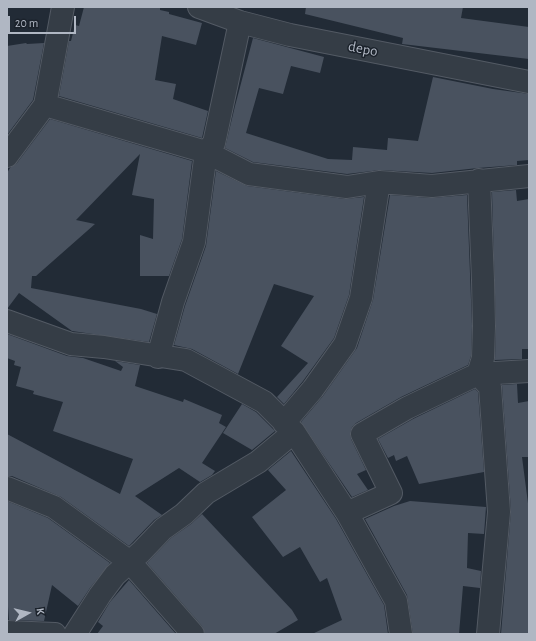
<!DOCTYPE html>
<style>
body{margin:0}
#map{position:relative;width:536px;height:641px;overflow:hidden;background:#222b36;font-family:"Alegreya Sans",sans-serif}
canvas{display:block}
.frame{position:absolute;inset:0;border:8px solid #b0b7c3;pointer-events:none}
.north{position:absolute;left:8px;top:593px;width:40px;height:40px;-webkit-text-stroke:3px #1b222b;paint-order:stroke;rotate:82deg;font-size:11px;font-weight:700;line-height:16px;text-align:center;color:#b0b7c3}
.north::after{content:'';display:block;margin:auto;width:14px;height:18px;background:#b0b7c3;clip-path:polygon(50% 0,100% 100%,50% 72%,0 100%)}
.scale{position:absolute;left:8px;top:16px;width:68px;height:18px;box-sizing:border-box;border:2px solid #b0b7c3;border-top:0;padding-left:5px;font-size:12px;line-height:14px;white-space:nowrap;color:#b0b7c3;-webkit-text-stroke:3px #1b222b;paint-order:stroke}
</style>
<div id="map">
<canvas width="536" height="641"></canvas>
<div class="frame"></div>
<div class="north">K</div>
<div class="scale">20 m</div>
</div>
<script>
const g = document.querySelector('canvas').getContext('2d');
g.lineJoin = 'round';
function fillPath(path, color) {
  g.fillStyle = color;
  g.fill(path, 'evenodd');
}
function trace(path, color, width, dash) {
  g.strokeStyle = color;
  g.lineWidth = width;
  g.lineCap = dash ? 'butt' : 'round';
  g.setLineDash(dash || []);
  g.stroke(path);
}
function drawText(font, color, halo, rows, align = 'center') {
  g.font = font + ' "Alegreya Sans",sans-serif';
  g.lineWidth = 3;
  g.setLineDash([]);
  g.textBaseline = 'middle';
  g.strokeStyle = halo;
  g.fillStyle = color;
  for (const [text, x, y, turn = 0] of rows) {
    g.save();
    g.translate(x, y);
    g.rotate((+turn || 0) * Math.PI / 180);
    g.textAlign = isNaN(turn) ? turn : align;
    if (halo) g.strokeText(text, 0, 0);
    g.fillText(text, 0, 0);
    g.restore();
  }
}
fillPath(new Path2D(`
 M84,7h76v3l9,2v2l33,9 -6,22 -34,-9 -7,44 21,4 -3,15 35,12 -6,27 -143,-42 10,-55h2l4,-16 4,1z
 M306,7h157l-2,11 68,9v32l-127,-15 1,-6 -98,-24z
 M253,38l71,19 -4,16 -29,-7 -8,28 -24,-6 -13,45 82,26 24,1 1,-13 34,3 1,-12 30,3 15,-64 60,12 36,5v66l-12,1v4l-39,3 -46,5 -52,-3 -33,4 -94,-12 -28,-14 10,-42z
 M26,43l1,1 17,-1 -11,57 -26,35v-89z
 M50,119l142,42 -10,78 -13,37h-29v-41l13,4 1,-40 -22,-4 8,-41 -64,66 19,4 -59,52h-4l-1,12 110,21 16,5 -8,28 -77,-11 -53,-38 -12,16v-136l3,-5 7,-5z
 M216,171l31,15 98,13 19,-2 -15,98 -15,43 -31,43 -19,23 -7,-7 31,-34 -27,-17 33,-50 -40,-12 -36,90 -46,-25 -18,-4 11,-39 21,-60z
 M516,190l1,11 12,-2v150h-7v10l-27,1 1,-34 -4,-134z
 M390,195l41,3 36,-3 5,131 -1,30 -3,9 -67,32 -45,26 -4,4 -2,6 1,6 15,31 -9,4 11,16 -16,7 -51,-75 22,-26 34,-48 16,-48z
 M7,334l60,22 16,2 38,13 2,-4 -8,-6 25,4 -5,21 48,16 1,-3 38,16 -3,8 7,4 -24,36 13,8 -3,4 -12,7 -21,-14 -44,28 27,19 -8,5 -25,26 -68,-49 -49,-21h-5v-42l113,60 13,-35 -80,-28 10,-29 -30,-8 1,-3 -18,-5 5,-19 -7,-2 1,-4 -8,-3z
 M517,384l1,19 11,-2v56h-7l7,54v123h-28l10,-123 -9,-126z
 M475,389l3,3 6,80 -65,12 -12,-28 -11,5 -2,-6 -6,3 -10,-19 35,-20z
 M242,404l14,8 19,19 -23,19 -29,-17z
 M291,451l45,68 48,86 4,29h-76l30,-14 -15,-42 -7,4 -20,-35 -17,10 -31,-40 34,-27 -18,-20z
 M7,501l41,17 62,45 -20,25 -12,18 -26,-21 -8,36 -35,-1 -2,-27z
 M410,501l76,6 -2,27 -16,-1 -1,35 14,3 -1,17 -17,-2 -4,48h-46l-6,-39 -42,-76 29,-13z
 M202,514l90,96 6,10 -24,14h-69l-3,-8 -55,-63 24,-25 20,-14z
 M129,580l47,54h-79l6,-8 -5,-4 12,-20z`), '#49525f');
const minor = new Path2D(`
 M199,7l41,15 50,13 239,47
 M45,105l161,47 43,22 98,13 32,-5 53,4 97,-10
 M7,156l38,-51 18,-98
 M479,180l4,100 1,46 -1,32 -5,16 12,13 9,125 -11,122
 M7,321l64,23 33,3 82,13 78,42 30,30 53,81 49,88 5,33
 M158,357l15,-55 21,-60 12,-90 8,-9 26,-121
 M284,423l29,-34 32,-45 16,-46 18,-116
 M7,488l47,19 76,55 63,72
 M347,513l44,-20 -29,-59 45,-26 71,-34 51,-3
 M7,632l48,2
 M75,634l25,-39 15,-20 26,-23 22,-23 21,-15 22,-21 52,-31 36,-30`);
trace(minor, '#535a64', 24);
trace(minor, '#353d46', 22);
drawText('15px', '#b0b7c3', '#1b222b', [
 ["depo",363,49,11]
]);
</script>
